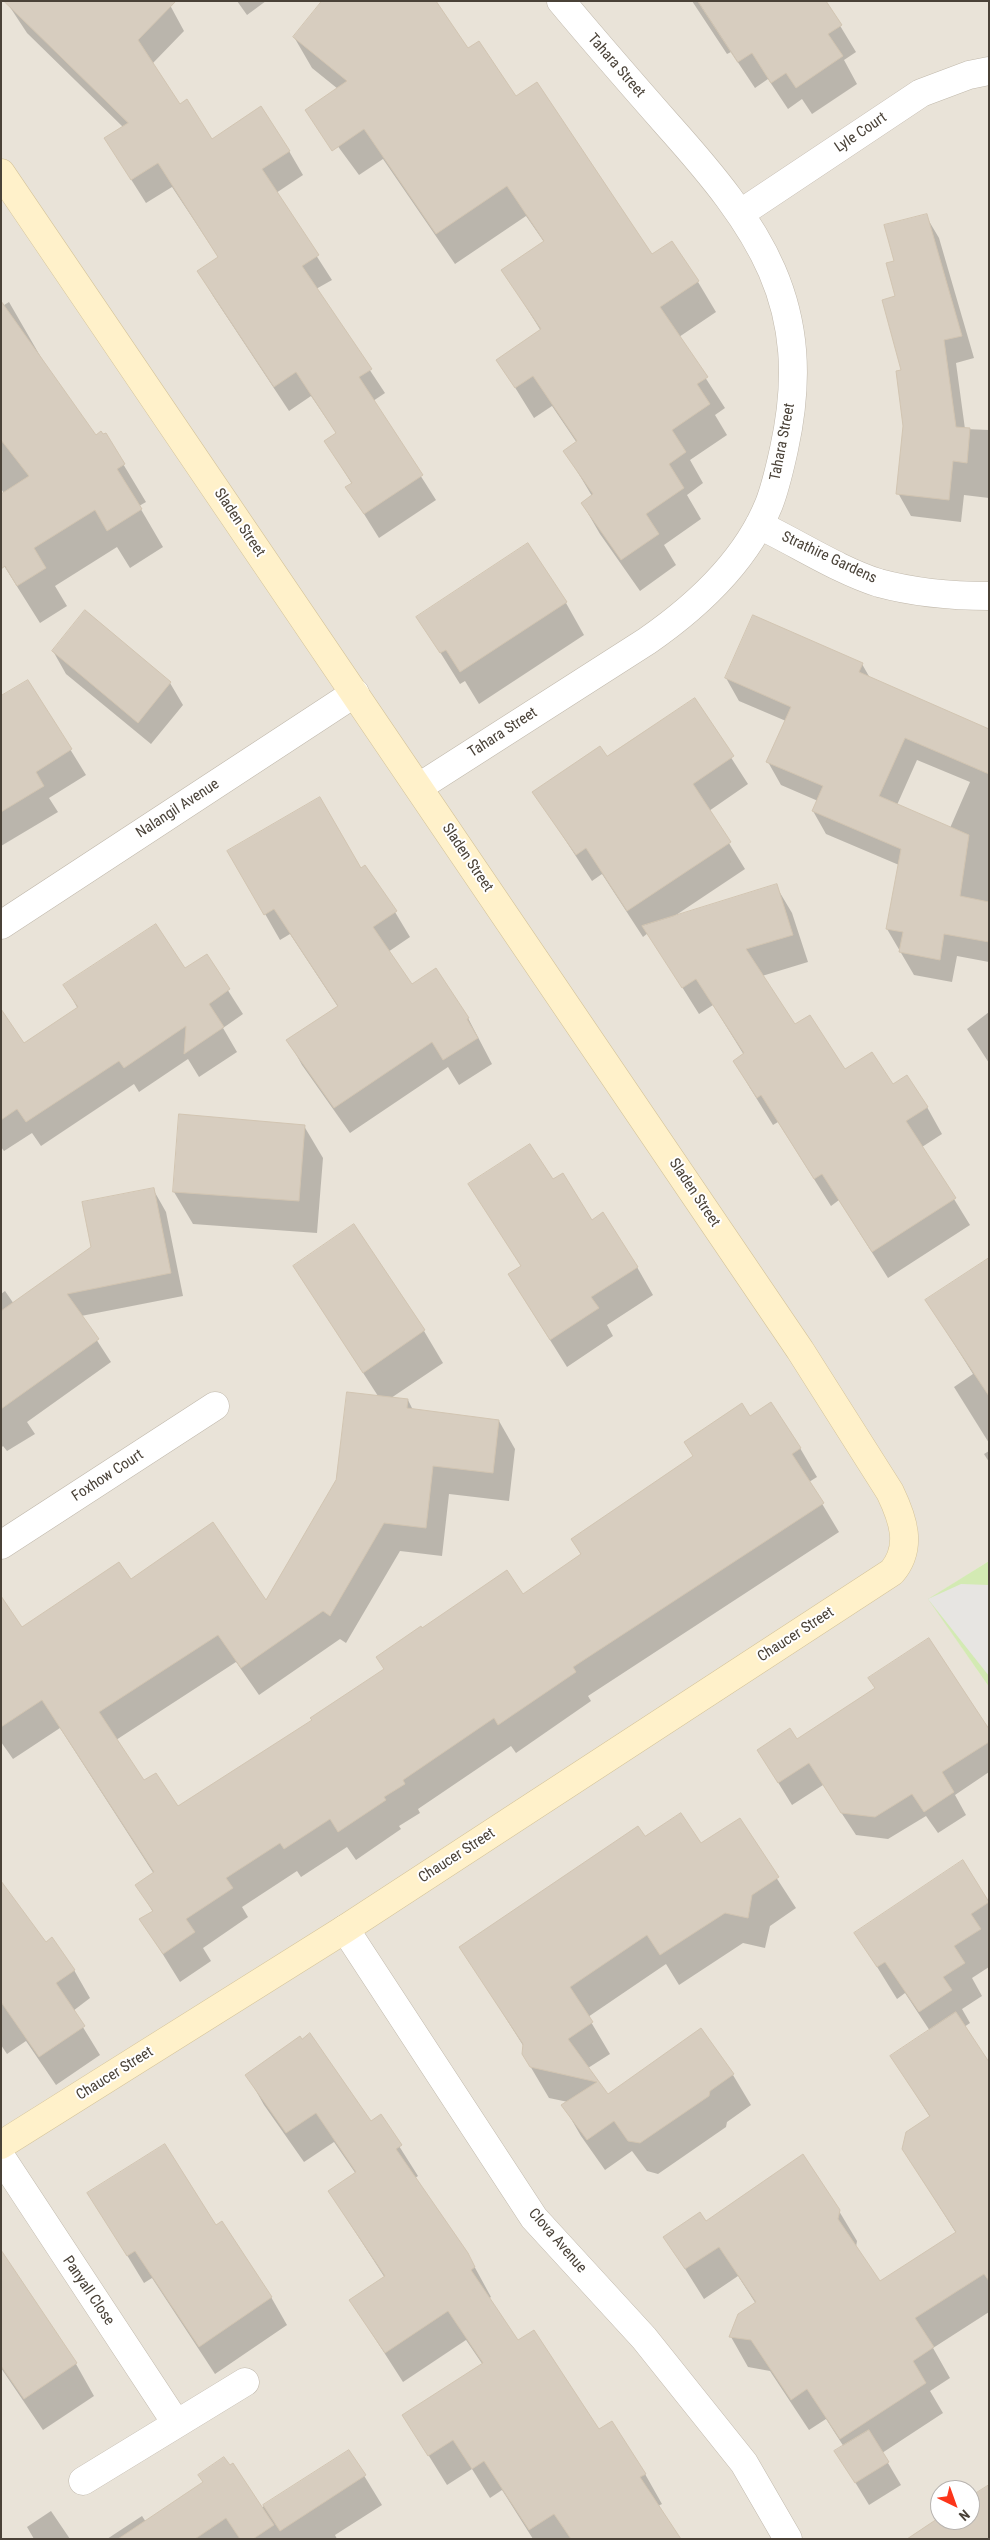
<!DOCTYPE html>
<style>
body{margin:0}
#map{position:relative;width:990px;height:2540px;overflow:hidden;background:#f5f2ea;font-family:"Roboto Condensed",sans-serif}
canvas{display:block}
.frame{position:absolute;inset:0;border:2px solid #4a4238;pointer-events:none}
.north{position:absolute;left:930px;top:2480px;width:50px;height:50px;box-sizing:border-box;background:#fff;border:1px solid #b7b3af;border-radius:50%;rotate:138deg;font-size:14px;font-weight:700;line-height:20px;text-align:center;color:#4a4238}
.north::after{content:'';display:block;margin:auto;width:18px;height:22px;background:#fc351a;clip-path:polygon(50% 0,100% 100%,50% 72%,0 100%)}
</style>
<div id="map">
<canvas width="990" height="2540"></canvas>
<div class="frame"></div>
<div class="north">N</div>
</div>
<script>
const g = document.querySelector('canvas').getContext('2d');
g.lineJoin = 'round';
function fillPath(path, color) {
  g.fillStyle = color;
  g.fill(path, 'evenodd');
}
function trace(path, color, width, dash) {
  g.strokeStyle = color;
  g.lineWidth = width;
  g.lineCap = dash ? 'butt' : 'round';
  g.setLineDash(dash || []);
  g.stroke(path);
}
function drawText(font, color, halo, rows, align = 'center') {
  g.font = font + ' "Roboto Condensed",sans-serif';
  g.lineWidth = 4;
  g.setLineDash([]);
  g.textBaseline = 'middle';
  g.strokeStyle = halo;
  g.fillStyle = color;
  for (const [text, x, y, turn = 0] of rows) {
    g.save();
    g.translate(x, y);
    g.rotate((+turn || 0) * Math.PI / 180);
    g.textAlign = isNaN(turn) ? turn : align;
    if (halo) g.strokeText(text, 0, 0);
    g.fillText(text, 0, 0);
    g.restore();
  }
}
fillPath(new Path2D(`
 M1,1h988v1560l-60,38 60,88v852h-988zM940,2490h30v30h-30z`), '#e9e3d8');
fillPath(new Path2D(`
 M989,1561v126l-61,-88z`), '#d3eab3');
fillPath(new Path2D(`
 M961,1584l28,1v91l-61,-77z`), '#e7e5e2');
fillPath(new Path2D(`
 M6,1h159l6,6 13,24 -32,33 27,42 33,34 77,11 14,24 -27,18 56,87 -16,9 69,104 -12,8 63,99 -57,38 -32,-51 5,-3 -26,-42 11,-8 -26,-38 -22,15 -76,-115 -14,-24 20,-14 -47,-71 -26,16 -26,-41 3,-35 -96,-94z
 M237,1h29l-19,14z
 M692,1h133l31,51 -12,8 13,24 -45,30 -10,-15 -14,10 -20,-30 -13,9 -24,-36 -4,2z
 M294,37l174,13 48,48 136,158 46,26 18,30 -37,25 46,71 -10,7 12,20 -37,25 13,23 -16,12 14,24 -37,26 12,20 -36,26 -40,-57 -18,-31 10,-7 -27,-45 12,-8 -25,-37 -18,12 -36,-58 43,-29 -38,-61 41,-28 -18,-26 -71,48 -72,-105 -24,16 -28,-38 7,-48 -26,-21z
 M926,216l13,22 35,120 -18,5 9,66 24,1v68l-25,-3 -3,27 -50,-6 -13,-23 6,-67 -8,-164z
 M9,302l41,71 46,63 9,-2 41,68 -7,4 24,41 -33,21 -13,-21 -62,39 12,20 -27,17 -39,-62 3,-68 -3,-4v-182z
 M566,603l18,32 -105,69 -14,-23 -5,3 -42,-67z
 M85,612l85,71 13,22 -32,39 -85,-70 -13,-23z
 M862,664l8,14 119,52v232l-32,-6 -5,26 -38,-7 -27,-46 12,-64 -73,-31 -13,-23 5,-10 -37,-16 -13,-23 18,-41 -47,-20 -13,-23zM917,760l53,22 -20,46 -53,-23z
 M28,681l58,94 -37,23 9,14 -57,34v-148z
 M694,700l54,84 -39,27 36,58 -72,48 103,-31 16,27 16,49 -46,14 32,50 51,45 48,15 34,21 15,27 -20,13 48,78 -82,53 -49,-78 -8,6 -53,-84 -5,3 -23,-37 -16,-27 10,-6 -31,-50 -14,9 -51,-81 -5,4 -41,-63 -10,7 -58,-89 73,-34z
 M229,851l132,19 34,42 15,25 -22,15 24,34 56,32 24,46 -33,21 -11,-18 -98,66 -48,-68 -14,-25 50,-33 -48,-73 -10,6z
 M206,956l37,58 -20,14 14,24 -38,25 -11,-18 -49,33 -5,-8 -93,62 -9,-13 -28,18 -3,-4v-122l23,20 54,-36 -13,-23 120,-16z
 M989,1012v51l-22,-34z
 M304,1126l19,32 -6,75 -124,-9 -19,-32z
 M553,1181l84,86 16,28 -46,30 6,11 -46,31 -58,-92 13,-8 -52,-83z
 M153,1189l13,23 17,84 -102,20 30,46 -84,60 8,12 -28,17 -4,-5 -2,2v-154l4,-3 9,13 78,-56z
 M354,1226l70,105 19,32 -52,35 17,2 5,10 86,11 16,28 -6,52 -60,-7 -7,62 -42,-5 -54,92 -6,-4 -81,56 -23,-33 -120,78 28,42 33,25 137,-86 71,-51 37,-40 101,-34 59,-40 -10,-17 178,-121 50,30 17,29 -8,5 30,50 -251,164 3,5 -75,52 -5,-7 -93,63 2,4 -21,13 2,3 -45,31 -9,-13 -46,30 -4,-6 -55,36 6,10 -45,31 8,13 -31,21 -39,-63 12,-7 -16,-27 17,-11 -94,-146 -47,31 -12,-17v-106l129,-55 136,21 71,-121 41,-85 -84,-130z
 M989,1281v162l-35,-56 19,-13 -46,-73z
 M989,1451v11l-5,-8z
 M876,1688l113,44v40l-34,23 11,20 -28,18 -12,-17 -38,23 -32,-4 -33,-50 -31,20 -34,-55 38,-9z
 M739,1820l57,88 -26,18 -5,22 -22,-5 -64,42 -13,-21 -78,53 22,37 -22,14 20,28 125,-21 18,30 -24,17 -1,5 -68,47 -11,-3 -15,-20 -27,19 -24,-34 -18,-31 5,-3 -19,-4 -26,-44 1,-7 -63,-100 184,-109 56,7z
 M1,1883l45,60 28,27 16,28 -17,13 27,44 -44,30 -30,-44 -19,13 -6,-9z
 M989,1902v65l-17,11 10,18 -20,13 8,14 -6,4 25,38v247l-56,36 17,30 -20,13 13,22 -61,40 19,32 -32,20 -33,-54 8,-4 -18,-28 -17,11 -39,-59 -22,-4 -17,-30 25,-33 -18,-28 -34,23 -39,-62 40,-15 134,-11 18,30 -1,6 24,36 76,-50 -53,-84 27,-32 -38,-60 38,-26 -25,-38 -8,6 -41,-66z
 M247,2075l124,47 9,-6 38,60 -3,2 52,75 24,44 -3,2 29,43 82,89 46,43 17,30 -4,2 21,33h-146l-31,-49 -12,8 -18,-29 -25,16 -43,-69 79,-51 -17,-25 -63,42 -52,-81 34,-23 -56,-87 27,-17 -22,-32 -30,20 -40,-57z
 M89,2193l126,34 56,70 16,28 -72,49 -63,-96 -8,5z
 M1,2258l75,106 18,32 -51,34 -42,-62z
 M349,2451l33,54 -47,30 2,4h-230l35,-23 4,6 115,-14z
 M51,2511l19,28h-36l-7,-12z`), '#0003');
const building = new Path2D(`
 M4,1h172l-38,39 42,64 7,-5 25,40 49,-33 29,45 -28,18 57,86 -17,11 70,103 -13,8 64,98 -59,39 -19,-27 7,-4 -28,-42 12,-8 -40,-61 -22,15 -77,-116 21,-14 -60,-94 -27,17 -27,-42 24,-15z
 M322,1h114l32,47 11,-7 37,55 21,-14 115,172 20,-13 27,40 -39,26 48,70 -11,7 13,20 -38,26 14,22 -17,12 15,24 -38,26 13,20 -38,26 -40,-57 12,-9 -30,-43 14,-10 -44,-65 -18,12 -19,-28 45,-31 -40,-59 43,-29 -37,-55 -71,48 -72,-105 -32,22 -27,-41 42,-29 -54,-44z
 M698,1h128l16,24 -14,9 15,22 -47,32 -10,-15 -15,10 -19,-30 -14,9z
 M927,214l35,122 -18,4 12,87 14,1 -3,35 -14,-2 -4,39 -53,-6 7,-68 -7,-55 5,-1 -19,-70 13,-4 -9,-33 8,-2 -10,-36z
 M1,301l95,134 5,-4 2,3 3,-1 19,31 -8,5 25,40 -35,22 -12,-21 -61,38 12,20 -29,18 -12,-20 -4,3v-75l28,-18 -28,-36z
 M528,543l39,59 -107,70 -14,-22 -6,3 -24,-36z
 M85,610l86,72 -33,41 -86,-72z
 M753,615l110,48 -4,9 130,57v45l-84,-36 -26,58 90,39 -9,61 29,6v40l-45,-8 -4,26 -41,-8 4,-20 -17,-3 15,-80 -89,-38 11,-25 -57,-24 25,-55 -66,-29z
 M28,680l44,69 -36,23 8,14 -43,26v-116z
 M695,698l39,58 -41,28 38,58 -104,69 -41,-63 -10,7 -44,-63 68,-46 7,10z
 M320,797l41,71 4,-3 32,46 -24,16 39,57 24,-16 33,50 -2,1 11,19 -35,22 -11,-18 -98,66 -48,-68 52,-34 -64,-97 -10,6 -37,-64z
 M777,884l16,51 -47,14 49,75 15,-9 35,54 27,-17 21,32 14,-9 21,32 -22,14 50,77 -84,54 -50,-78 -8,5 -53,-84 -4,3 -24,-37 11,-8 -48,-74 -14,9 -40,-62z
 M156,924l29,44 22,-14 23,35 -21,15 15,23 -40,27 2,-28 -62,42 -5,-7 -93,61 -9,-13 -16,11v-111l23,34 54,-36 -15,-22z
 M179,1114l126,11 -6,76 -126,-9z
 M530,1144l23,35 10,-6 29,47 11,-8 35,55 -47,30 8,11 -49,32 -42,-66 13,-8 -53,-82z
 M154,1188l17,85 -104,21 32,45 -98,70v-98l90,-64 -9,-45z
 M354,1224l71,106 -62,43 -70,-107z
 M989,1258v138l-64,-96z
 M347,1392l61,7 -1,9 92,12 -6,53 -60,-7 -7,62 -42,-5 -54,93 -7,-5 -82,57 -23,-33 -119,77 45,68 12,-7 22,33 134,-86 -2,-2 74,-49 -8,-12 45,-31 1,2 85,-58 16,24 58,-40 -10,-15 122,-83 -9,-14 58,-39 8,13 21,-14 30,46 -9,6 32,49 -251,164 3,5 -78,53 -4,-7 -91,62 2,4 -21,13 2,3 -48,32 -8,-13 -46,30 -4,-6 -54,35 7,10 -47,31 9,13 -32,22 -24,-35 14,-8 -18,-26 19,-13 -112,-172 -41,27v-131l21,31 97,-65 12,17 82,-57 53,78 70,-120z
 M929,1638l60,91v13l-47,30 12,20 -30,20 -12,-18 -37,23 -34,-4 -32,-50 -31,20 -21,-33 33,-22 7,11 78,-51 -7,-10z
 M681,1813l20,30 39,-25 39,59 -27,18 -4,23 -23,-5 -65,42 -13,-20 -77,52 23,35 -25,17 40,55 93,-66 33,46 -24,17 -1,5 -69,47 -12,-2 -14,-20 -27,19 -26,-35 36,-23 -67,-15 -8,-13 1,-10 -64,-97 179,-121 7,10z
 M963,1860l26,42 -18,12 10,15 -27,17 11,17 -22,14 9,13 -33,22 -34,-50 -8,5 -23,-34z
 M1,1881l45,61 6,-5 23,33 -19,13 29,43 -46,31 -38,-55z
 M956,2012l33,50v219l-5,-7 -69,44 19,29 -21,14 13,22 -86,56 -33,-50 -16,11 -40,-60 -22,-3 9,-23 18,-12 -37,-55 -34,22 -22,-32 37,-25 6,9 97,-67 37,56 -2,9 42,62 76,-49 -54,-83 4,-17 24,-16 -40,-60z
 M310,2033l61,88 10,-7 21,31 -6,4 72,104 7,14 -4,3 47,70 16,-10 65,99 13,-8 34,53 -6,3 41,62h-110l-17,-25 -25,16 -45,-69 -12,8 -19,-29 -25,16 -26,-41 81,-52 -35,-52 -63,42 -36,-53 36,-24 -57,-85 28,-19 -40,-59 -30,20 -41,-58 55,-39 2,3z
 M165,2144l51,81 6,-4 50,76 -73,50 -64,-96 -8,5 -40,-63z
 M1,2250l76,113 -53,36 -23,-33z
 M869,2430l20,32 -34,21 -21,-32z
 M349,2450l17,25 -86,56 -17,-26z
 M224,2457l6,8 3,-2 41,62 -21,14h-13l-14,-21 -31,21h-77l85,-57 -5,-7z
 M989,2485v54h-82l33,-22v3h30v-23z`);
fillPath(building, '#d7cdbf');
trace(building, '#d2c5b2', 1);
const street = new Path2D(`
 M741,213l180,-120 48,-18 20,-4
 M759,525c38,18 81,46 120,58 37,10 72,13 110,13
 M419,787l228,-146c49,-34 99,-80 122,-137 7,-18 11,-37 15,-55 32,-145 -25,-222 -117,-325 -36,-41 -71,-81 -106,-123
 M1,925l354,-232
 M1,1545l214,-139
 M345,1929l189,289 110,120 100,125 44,76
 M1,2157l175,266
 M83,2481l162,-99`);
const secondary = new Path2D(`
 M1,173l799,1177 90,142c13,27 23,55 2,80l-547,357 -344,216`);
trace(street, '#c1b9ac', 29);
trace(secondary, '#d5c49a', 29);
trace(street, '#fff', 28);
trace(secondary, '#fff1ca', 28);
drawText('15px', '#4a4238', '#fff', [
 ["Tahara Street",616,66,49],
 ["Lyle Court",861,133,-34],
 ["Tahara Street",783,442,-79],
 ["Sladen Street",239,523,56],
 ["Strathire Gardens",829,558,25],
 ["Tahara Street",503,733,-33],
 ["Nalangil Avenue",178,809,-33],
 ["Sladen Street",467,858,56],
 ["Sladen Street",694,1193,56],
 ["Foxhow Court",108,1476,-33],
 ["Chaucer Street",796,1635,-33],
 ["Chaucer Street",457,1856,-33],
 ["Chaucer Street",115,2074,-32],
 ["Clova Avenue",557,2241,49],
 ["Panyall Close",88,2291,56]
]);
</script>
